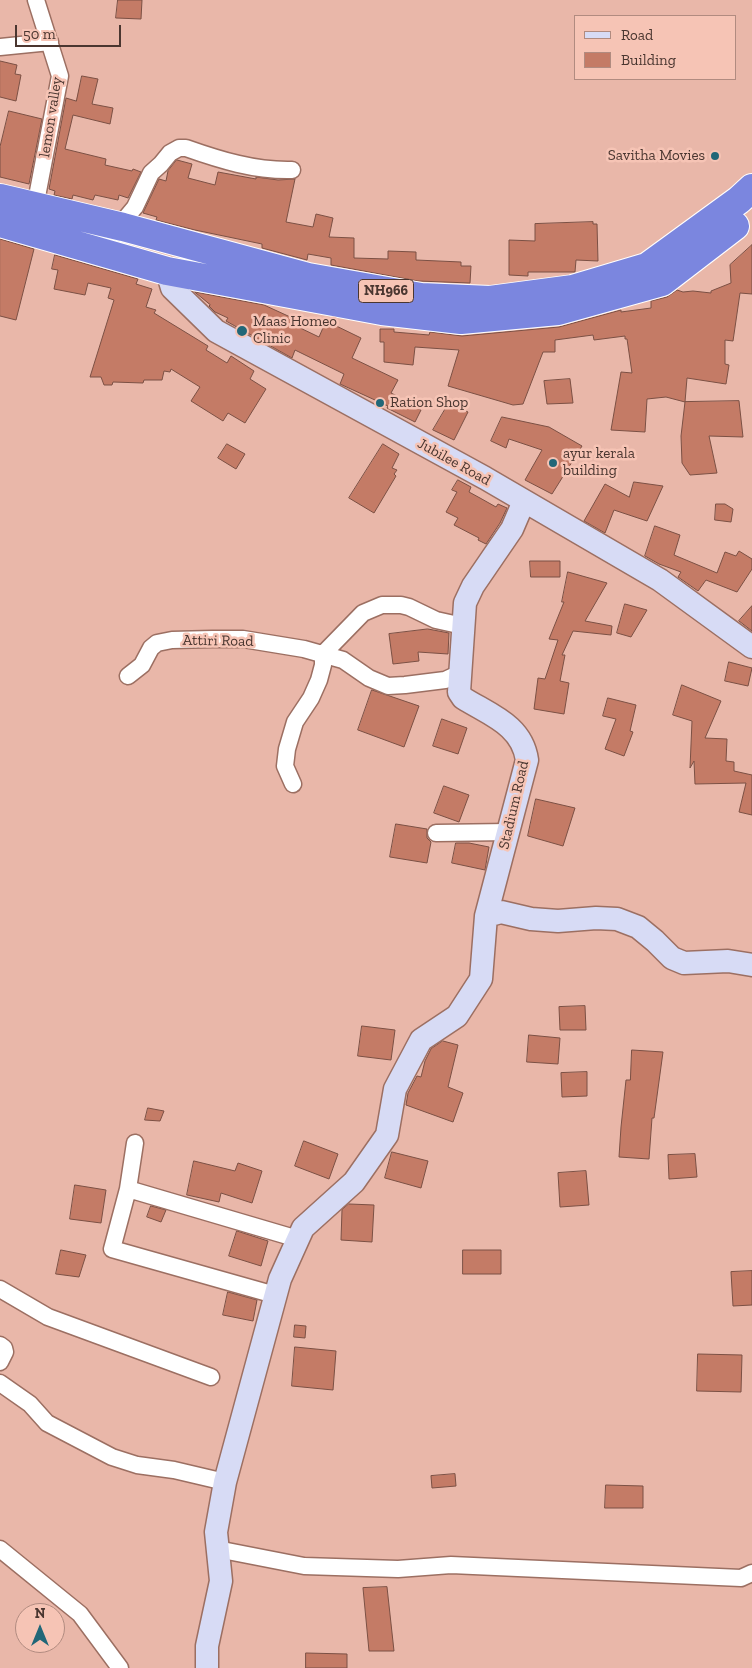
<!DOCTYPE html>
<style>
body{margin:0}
#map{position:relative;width:752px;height:1668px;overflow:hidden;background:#e9b7a9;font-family:"Zilla Slab",serif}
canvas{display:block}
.legend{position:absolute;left:574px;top:15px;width:162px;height:65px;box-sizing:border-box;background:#f6c4b5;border:1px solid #b18b80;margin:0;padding:6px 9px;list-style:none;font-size:15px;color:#4a3630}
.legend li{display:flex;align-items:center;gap:10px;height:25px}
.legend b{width:25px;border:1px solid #b18b80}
.north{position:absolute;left:15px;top:1603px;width:50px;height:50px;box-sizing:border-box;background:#f6c4b5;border:1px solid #b18b80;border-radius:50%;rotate:0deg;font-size:14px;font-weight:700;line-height:20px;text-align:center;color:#4a3630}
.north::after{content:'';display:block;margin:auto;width:18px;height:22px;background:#226778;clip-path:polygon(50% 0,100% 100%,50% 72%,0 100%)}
.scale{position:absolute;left:15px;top:25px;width:106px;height:22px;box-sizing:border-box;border:2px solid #4a3630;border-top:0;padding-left:6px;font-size:15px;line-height:18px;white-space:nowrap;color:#4a3630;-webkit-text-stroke:4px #f6c4b5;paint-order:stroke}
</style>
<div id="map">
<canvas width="752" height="1668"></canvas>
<ul class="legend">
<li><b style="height:6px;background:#d7dbf5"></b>Road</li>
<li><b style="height:14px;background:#c47b66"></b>Building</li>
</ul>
<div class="north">N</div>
<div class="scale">50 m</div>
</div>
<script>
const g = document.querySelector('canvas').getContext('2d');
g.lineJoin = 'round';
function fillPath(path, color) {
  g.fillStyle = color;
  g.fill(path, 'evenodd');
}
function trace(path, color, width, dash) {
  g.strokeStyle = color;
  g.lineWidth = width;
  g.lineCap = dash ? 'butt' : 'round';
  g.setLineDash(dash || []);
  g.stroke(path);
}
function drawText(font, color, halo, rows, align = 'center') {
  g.font = font + ' "Zilla Slab",serif';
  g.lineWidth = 5;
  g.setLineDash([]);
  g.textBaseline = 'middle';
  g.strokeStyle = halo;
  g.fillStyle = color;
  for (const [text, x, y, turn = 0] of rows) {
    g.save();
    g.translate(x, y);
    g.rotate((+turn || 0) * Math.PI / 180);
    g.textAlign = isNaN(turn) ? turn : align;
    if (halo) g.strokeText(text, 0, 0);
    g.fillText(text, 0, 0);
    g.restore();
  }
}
const building = new Path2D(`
 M118,0h24l-1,19 -25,-1z
 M0,61l17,4 -2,9 6,1 -5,26 -16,-4z
 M82,76l16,3 -6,25 21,4 -3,16 -37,-9 -8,34 41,10 -1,6 27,6 1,-2 8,3 -13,26 -9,-3 -1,5 -23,-5 -2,5 -20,-5 -1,4 -18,-4 1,-4 -6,-2 17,-91 10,3z
 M9,111l33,8 -13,65 -29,-7v-30z
 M177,160l15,4 -4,14 27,7 3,-13 38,7v-2l22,3 17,-1 -9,43 27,5 3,-13 17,4 -4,19 25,1v20l34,1v-8l28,1v8l45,2v4h10l-1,17 -52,-2 -87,-16v-7l-23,-4 -1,6 -45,-12v-4l-67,-14 -39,-10 1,-3 -14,-4 16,-34 7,2 2,-10z
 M593,222v2h4l1,37 -22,-1 -1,12h-47v4l-19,-1v-35l26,1v-17z
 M0,239l34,10 -18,71 -16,-4z
 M752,245v49l-12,-1 -7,48 -8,-1v24l4,1 -3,19 -39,-6 -2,24 -19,-5 -19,2 -2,33 -34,-2 10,-58 11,1 -5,-34h-2v-3l-31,4 -1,-5 -38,5v12h-12l-20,52 -10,1 -65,-19 11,-36 -44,-3 -2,18 -29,-3v-20h-4v-13h14v3l35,3 1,-3 32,4 97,-9 62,-17v2l30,-4v-7l16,-4 10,-7 6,2 10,-1 18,2v-2l20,-8 -1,-18z
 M55,255l83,24 -2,5 16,5 -6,18 10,3 -2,3 54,33 -2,4 21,13 4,-7 23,15 -4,8 16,10 -21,34 -17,-10 -5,8 -32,-20 9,-14 -29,-18 -1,3 -6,-1 -2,9h-18l-1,3 -30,-1 -1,3h-8l-3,-8h-11l24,-77 -6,-2 3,-10 -23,-5 -3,12 -31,-6 4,-19 -6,-1z
 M195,292l69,13 35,16 -3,5 23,11 7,-16 35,17 -9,20 46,22 -7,13 6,3 -1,2 25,12 -6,12 -28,-14 1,-2 -48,-22 4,-10 -49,-24 -3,8 -66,-37 2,-3 -13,-6 -6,-6 1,-1z
 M570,379l3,24 -26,1 -3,-23z
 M739,401l4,36 -34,-1 8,37 -27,2 -8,-12 -1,-27 4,-34z
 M449,403l19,9 -14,28 -21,-10z
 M502,417l47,10 33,19 -30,48 -27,-14 17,-30 -33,-11 -3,9 -15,-7z
 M227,444l18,10 -9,15 -18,-11z
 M383,444l16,10 -7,14 5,2 -3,4 2,2 -22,37 -25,-15z
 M458,480l13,7 -2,5 11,6 16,9 2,-3 9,4 -7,15 -14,21 -8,-4 1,-2 -25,-13 4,-7 -12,-6 11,-20 -5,-2z
 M634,482l29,4 -16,35 -33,-11 -9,23 -21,-12 21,-37 24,13z
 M716,504h9l8,5 -2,13 -16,-2z
 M655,526l25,9 -6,20 43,18 8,-21 11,4 3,-5 13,8v10l-15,23 -31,-12 -8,11 -20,-14 3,-5 -22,-8 -14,-8z
 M530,561h30v16h-29z
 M568,572l39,11 -22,38 27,5 -1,9 -38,-4 -11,24h3l-5,26 9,2 -5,31 -30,-5 4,-31 7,1 13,-39 -9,-1 15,-37h-2z
 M625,604l22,6 -16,27 -14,-4z
 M752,606v25l-13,-10z
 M428,629l21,4 -1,21 -30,-2 1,9 -26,3 -4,-30z
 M729,662l23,6 -4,18 -23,-5z
 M682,685l39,16 -16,37 22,1 -1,22 8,1v9l18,4v40l-13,-3 7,-29 -51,1 -1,-23 -4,7 2,-47 -19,-6z
 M372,690l47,16 -15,41 -46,-17z
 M608,698l28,7 -6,26 3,1 -9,24 -19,-7 11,-30 -13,-3z
 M442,719l25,9 -9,26 -25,-8z
 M444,786l25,9 -10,27 -25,-9z
 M536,799l39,9 -12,38 -35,-10z
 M396,824l31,5v9l4,4 -4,21 -37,-6z
 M456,843h13l20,4 -4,23 -33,-7z
 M585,1006l1,24h-26l-1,-23z
 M362,1026l33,4 -4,30 -33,-4z
 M529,1035l31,3 -2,26 -31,-2z
 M443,1041l15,4 -10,42 15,6 -10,29 -47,-17 2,-12 9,-17 4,1 4,-16 6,-12z
 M632,1050l31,2 -9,66h-2l-3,41 -30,-2 2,-30 5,-47h4z
 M587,1072v24l-25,1 -1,-24z
 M148,1108l16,3 -4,10 -15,-1z
 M304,1141l34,13 -9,25 -34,-13z
 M392,1152l36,9 -7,27 -36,-10z
 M695,1154l2,23 -28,2 -1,-24z
 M194,1161l41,10 3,-8 24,8 -10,32 -31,-10 -2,9 -32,-7z
 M586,1171l3,34 -29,2 -2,-34z
 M75,1185l31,5 -5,33 -31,-4z
 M349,1204l25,1 -2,37 -31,-2 1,-30z
 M151,1206l15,4 -5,12 -14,-5z
 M237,1231l31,10 -7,25 -32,-10z
 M61,1250l25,5 -7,22 -23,-3z
 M463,1250h38v24h-38z
 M752,1271v34l-19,1 -2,-34z
 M228,1292l29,8 -4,21 -30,-6z
 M295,1325l11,1 -1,12 -11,-1z
 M295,1347l41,4 -3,39 -41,-4z
 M698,1354l44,1 -1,37 -44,-1z
 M455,1474l1,12 -24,2 -1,-12z
 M606,1485l37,1v22h-38z
 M387,1587l7,64h-25l-6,-63z
 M306,1653l41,1v14h-41z`);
fillPath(building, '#c47b66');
trace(building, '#7b5044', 1);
const street = new Path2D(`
 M0,47l50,-5
 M35,207l25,-131 -24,-76
 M123,227l2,-8 10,-12 16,-34 10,-9 9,-11 9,-5h7c34,12 69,23 106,22
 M128,676l14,-11 9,-17 6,-5 15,-3 40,-1h31l61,10 39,11 26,18 19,8 17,-1 40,-5 15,-7
 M293,784l-8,-18 2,-17 8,-27 16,-24 8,-18 4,-15v-11l40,-41 19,-8h19l8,2 27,13 27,6
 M436,833l73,-1
 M135,1143l-7,46 -16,60 163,46
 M128,1189l170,50
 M0,1289l48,28 163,60
 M0,1345l4,3 1,4 -5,10
 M0,1383l30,21 17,19 65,34 25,8 37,5 51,12
 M0,1549l80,65 40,54
 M217,1549l87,17 94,3 53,-4 290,13 11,-5`);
const secondary = new Path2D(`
 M167,271l5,17 44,43 269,147 175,102 92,67
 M486,916l15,-4 30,7 27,2 38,-3 21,1 21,8 17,14 17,17 12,5 44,-2 24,4
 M207,1668v-22l14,-65 -5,-49 9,-50 55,-203 23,-51 51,-46 33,-47 8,-46 26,-49 36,-24 24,-37 5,-63 41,-156c-5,-35 -37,-45 -64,-62l-4,-6 6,-89 8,-17 39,-57 12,-28`);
const highway = new Path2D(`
 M0,198l123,29 185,50 113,20 69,3 83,-11 74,-22 92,-67 13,-12
 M0,223l167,48 215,40 79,9 97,-9 104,-29 73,-56`);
trace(street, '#9c6f62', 19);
trace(secondary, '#9c6f62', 25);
trace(highway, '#fff', 30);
trace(street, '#fff', 16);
trace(secondary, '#d7dbf5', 22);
trace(highway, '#7b86df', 28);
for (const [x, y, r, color] of [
 [715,156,5,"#226778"],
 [242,331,6,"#226778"],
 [380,403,5,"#226778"],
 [553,463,5,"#226778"]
]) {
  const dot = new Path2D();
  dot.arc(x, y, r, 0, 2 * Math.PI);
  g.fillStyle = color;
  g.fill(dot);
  trace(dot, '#f6c4b5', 2);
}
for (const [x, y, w] of [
 [386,291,55]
]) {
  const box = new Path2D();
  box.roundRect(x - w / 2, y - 11.5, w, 23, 4);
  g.fillStyle = '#f6c4b5';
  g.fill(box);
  trace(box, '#4a3630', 1);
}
drawText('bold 14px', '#4a3630', null, [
 ["NH966",386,291]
]);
drawText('15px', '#4a3630', '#f6c4b5', [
 ["lemon valley",51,117,-81],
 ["Jubilee Road",454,462,29],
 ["Attiri Road",218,641,1],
 ["Stadium Road",514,805,-77]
]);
drawText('15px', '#4a3630', '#f6c4b5', [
 ["Savitha Movies",705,156,"right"],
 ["Maas Homeo",253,322],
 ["Clinic",253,339],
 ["Ration Shop",390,403],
 ["ayur kerala",563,454],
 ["building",563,471]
], 'left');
</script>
